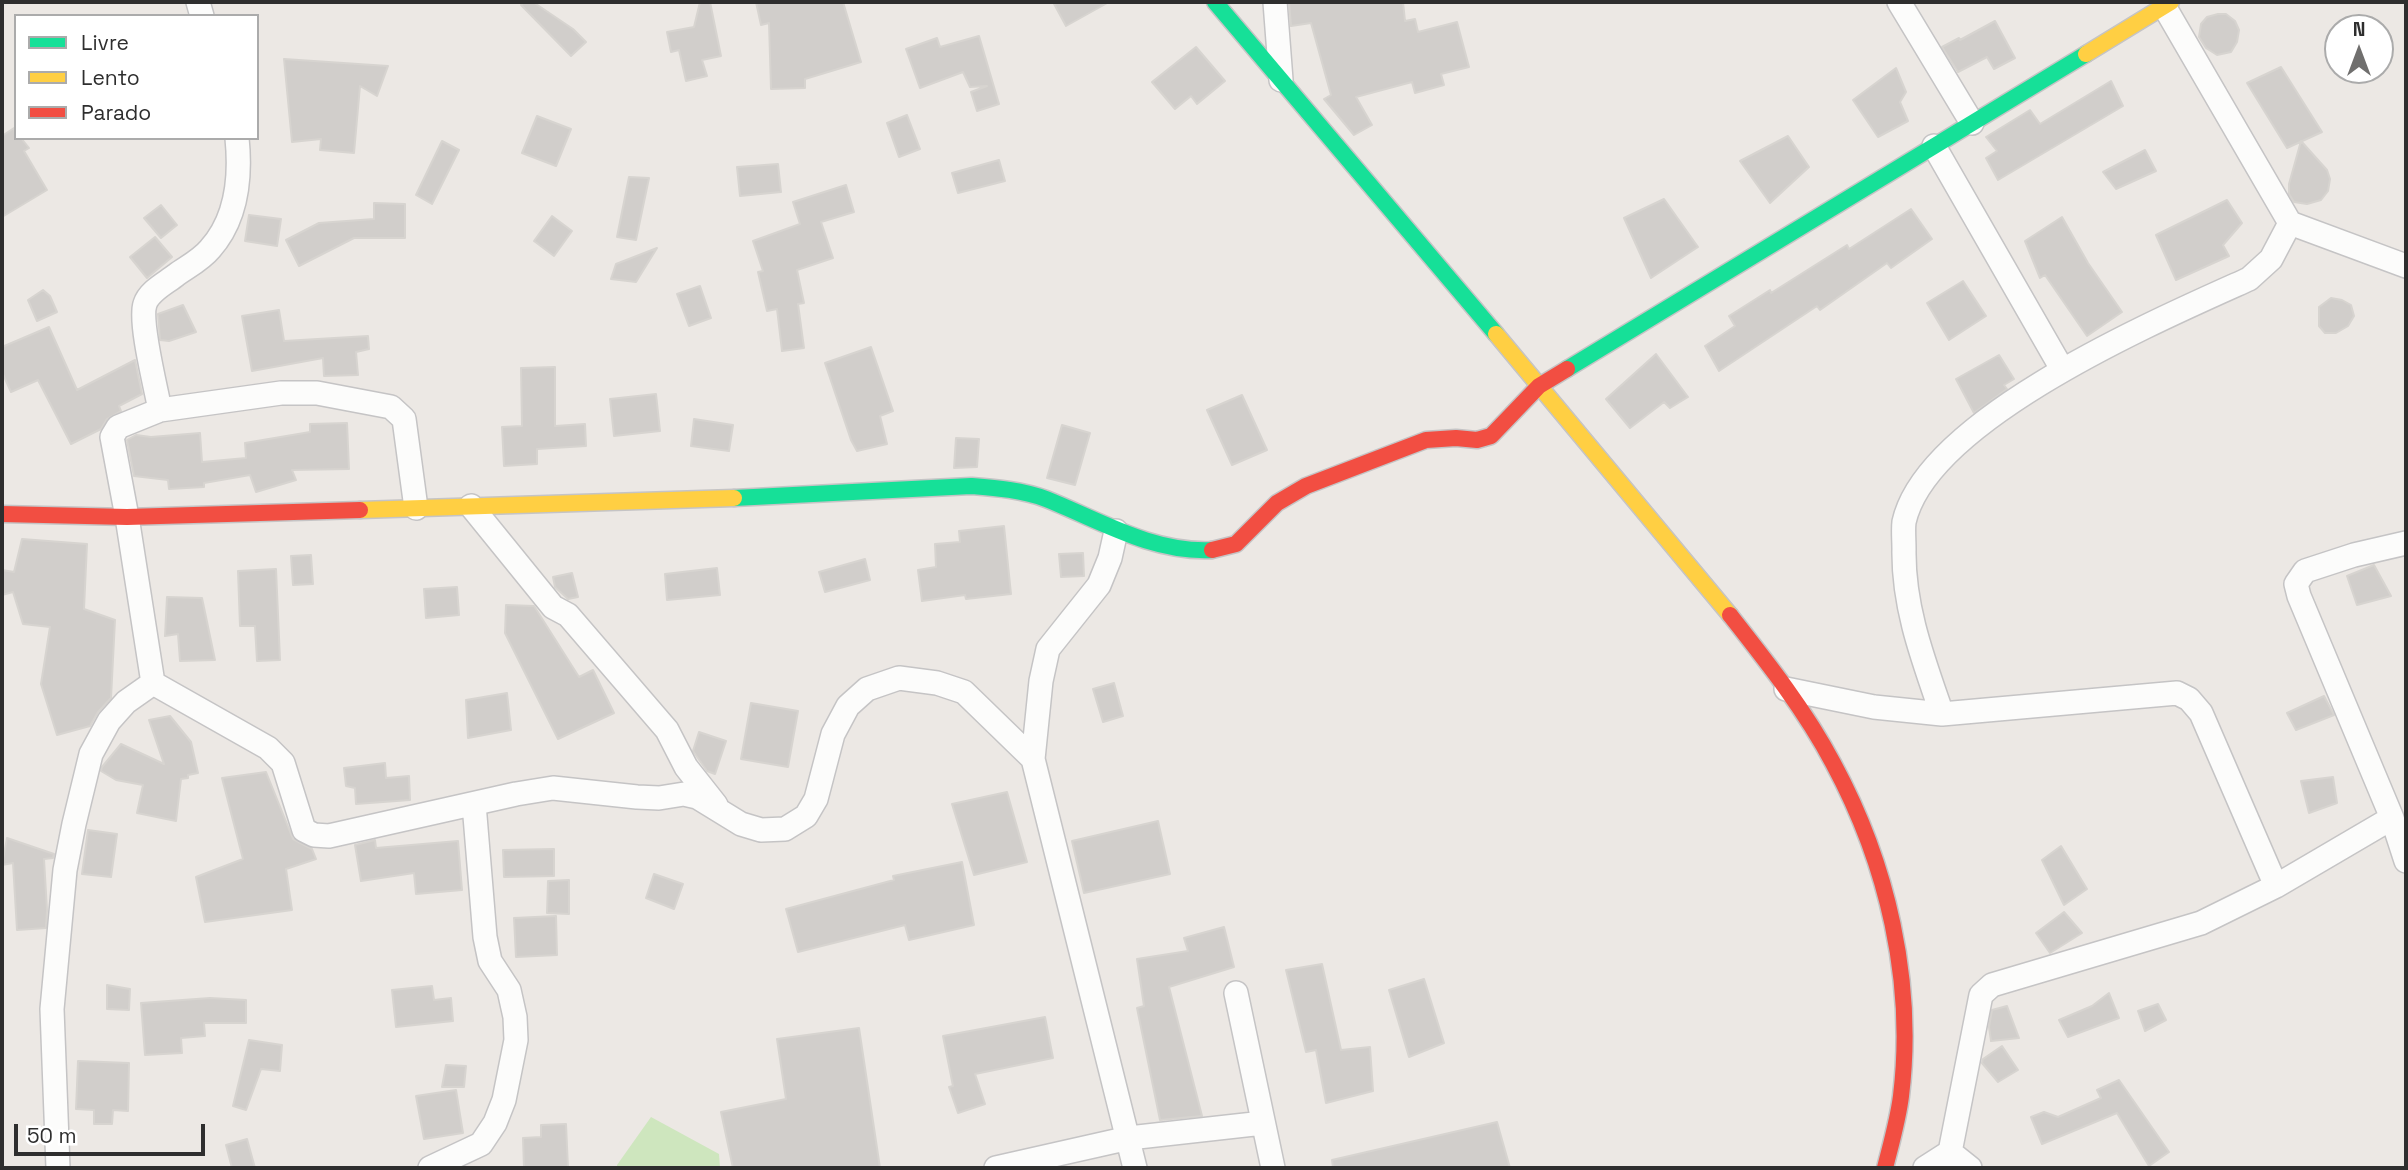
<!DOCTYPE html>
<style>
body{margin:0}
#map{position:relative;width:2408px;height:1170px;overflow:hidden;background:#ece8e4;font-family:"Space Grotesk",sans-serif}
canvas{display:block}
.frame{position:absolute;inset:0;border:4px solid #2e2e2e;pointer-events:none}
.legend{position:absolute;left:14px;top:14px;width:245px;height:126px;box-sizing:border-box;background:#fff;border:2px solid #ababab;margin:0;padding:9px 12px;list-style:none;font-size:21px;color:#2e2e2e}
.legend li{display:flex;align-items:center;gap:14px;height:35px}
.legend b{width:35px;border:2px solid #ababab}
.north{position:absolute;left:2324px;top:14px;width:70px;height:70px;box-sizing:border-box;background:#fff;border:2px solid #ababab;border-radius:50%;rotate:0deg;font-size:19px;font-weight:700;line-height:28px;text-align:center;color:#2e2e2e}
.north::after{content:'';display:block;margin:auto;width:24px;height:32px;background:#706f6e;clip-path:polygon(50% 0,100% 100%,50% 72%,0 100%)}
.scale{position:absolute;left:14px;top:1124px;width:191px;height:32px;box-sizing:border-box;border:4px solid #2e2e2e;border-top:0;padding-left:9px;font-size:21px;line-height:24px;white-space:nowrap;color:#2e2e2e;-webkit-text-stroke:5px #fff;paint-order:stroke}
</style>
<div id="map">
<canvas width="2408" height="1170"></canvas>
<div class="frame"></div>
<ul class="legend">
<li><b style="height:9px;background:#16e098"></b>Livre</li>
<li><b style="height:9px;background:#ffcf43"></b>Lento</li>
<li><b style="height:9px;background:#f24e42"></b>Parado</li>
</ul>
<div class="north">N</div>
<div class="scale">50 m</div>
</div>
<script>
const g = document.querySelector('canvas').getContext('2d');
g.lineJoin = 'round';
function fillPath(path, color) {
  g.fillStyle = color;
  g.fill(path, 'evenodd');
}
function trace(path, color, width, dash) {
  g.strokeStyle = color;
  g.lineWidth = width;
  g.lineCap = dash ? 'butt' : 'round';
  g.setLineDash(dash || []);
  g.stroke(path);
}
fillPath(new Path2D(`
 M651,1117l68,37 1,14h-103v-3z`), '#cee6be');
const building = new Path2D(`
 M524,2h9l40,27 13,13 -15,14 -50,-51z
 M700,2h10l11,54 -19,4 5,16 -21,5 -7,-31 -8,2 -4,-20 27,-5z
 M756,2h87l18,60 -56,17v9l-34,1 -2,-66 -8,2z
 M1053,2h56l-43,24z
 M1289,2h114l2,19 10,-2 3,13 39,-10 12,45 -28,7 3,11 -29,8 -3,-11 -56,15 16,28 -18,10 -30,-36 7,-4 -20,-72 -20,3z
 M2218,14h8l9,7 4,9 -2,12 -6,10 -14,3 -11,-7 -7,-11 2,-13 6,-7z
 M1995,21l20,37 -21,11 -7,-12 -29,15 -16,-25 17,-9 1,2z
 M979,36l20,68 -22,7 -6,-19 16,-6 -17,1 -7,-15 -43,16 -14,-39 31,-11 3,9z
 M1196,47l29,34 -28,23 -6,-8 -16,13 -23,-27z
 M284,59l104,7 -11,30 -17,-10 -6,67 -34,-3 1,-11 -29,3z
 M2281,67l41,65 -35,16 -40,-65z
 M1896,68l10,24 -6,10 8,19 -30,16 -25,-37z
 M2111,81l12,25 -125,74 -12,-22 11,-7 -11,-14 44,-27 10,14z
 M907,115l13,34 -21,8 -12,-34z
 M537,116l34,13 -15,37 -34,-13z
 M14,128l2,10h5l8,10 -5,3 23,39 -45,27v-81z
 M1788,136l21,31 -39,36 -30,-42z
 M442,141l17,9 -27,54 -16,-9z
 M2301,141l26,29 3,9 -2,12 -7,9 -14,4 -13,-2 -5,-8v-10z
 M2145,150l11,21 -40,18 -13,-17z
 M999,160l6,21 -47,12 -6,-20z
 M778,164l3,28 -41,4 -3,-29z
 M629,177l20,1 -13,62 -19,-3z
 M846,185l8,27 -33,10 12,36 -36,12 7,33 -6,1 6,44 -22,3 -5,-42 -10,2 -9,-39 5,-1 -10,-30 47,-17 -7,-22z
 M1664,199l34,48 -47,31 -27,-60z
 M2227,200l15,23 -19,22 6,11 -53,24 -20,-45z
 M374,203l31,1v34h-51l-55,28 -13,-26 33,-17 55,-4z
 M161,205l16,20 -16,13 -17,-20z
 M1911,209l21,30 -41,29 -4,-5 -67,47 -3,-4 -98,65 -14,-25 30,-20 -6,-10 41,-26 1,3 76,-48 2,4z
 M249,215l32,4 -4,27 -32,-5z
 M552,216l20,15 -18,25 -20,-15z
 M2062,217l26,46 34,49 -35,24 -42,-61 -5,3 -15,-37z
 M155,237l17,20 -25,21 -17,-21z
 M657,248l-21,34 -25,-3 5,-15z
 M1963,281l23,35 -37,24 -22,-37z
 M700,286l11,32 -22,8 -12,-32z
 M43,290l7,6 7,16 -20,9 -9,-21z
 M2331,298l11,2 9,5 3,11 -6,10 -12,7h-11l-6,-7v-19z
 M183,305l13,27 -27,9 -9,-1 -2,-26z
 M279,310l5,31 84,-5 1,13 -13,3 2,23 -34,1 -1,-18 -71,13 -10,-55z
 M49,327l28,63 58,-30 7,34 -23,12 2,5 -14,8 -6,10 -30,15 -33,-64 -27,12 -9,-20v-25z
 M871,347l22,64 -13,5 7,28 -30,7 -6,-11 -26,-77z
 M1656,354l32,43 -18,11 -6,-6 -34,26 -24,-29z
 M1999,355l15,24 -10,6 3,4 -33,24 -18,-34z
 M555,367v59l30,-2 1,22 -49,3v15l-33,2 -2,-39 20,-1 -1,-58z
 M656,394l4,37 -46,5 -4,-37z
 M1242,395l25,55 -35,15 -25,-55z
 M694,419l39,6 -4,26 -38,-5z
 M347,423l2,46 -57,1 4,10 -40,12 -6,-17 -46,8v4l-35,2 -1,-9 -34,-4 -7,-36 9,-5 15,2 49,-4 2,29 44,-4 -1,-15 65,-11v-8z
 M1062,425l28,8 -15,52 -28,-7z
 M956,438l23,1 -2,28 -23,1z
 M1004,526l7,68 -45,5 -1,-4 -43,6 -4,-31 18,-3 -1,-23 25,-2 -1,-11z
 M22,539l65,5 -3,65 31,11 -4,78 -13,14 -8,14 -33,9 -16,-51 9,-57 -27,-3 -10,-32 -11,3v-25l12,2z
 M1083,553l1,23 -23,1 -2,-23z
 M311,555l2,29 -20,1 -2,-29z
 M865,559l5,21 -45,12 -6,-20z
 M2374,565l17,31 -34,9 -10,-29z
 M717,568l3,27 -53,5 -2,-26z
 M276,569l4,91 -23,1 -2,-35h-15l-2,-55z
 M572,573l6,24 -10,2 -13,-12 -2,-10z
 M457,587l2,28 -33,3 -2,-29z
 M167,597l35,1 13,62 -35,1 -2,-27 -13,2z
 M506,605l28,1 45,71 14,-7 21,43 -56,26 -53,-106z
 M1114,683l9,33 -20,6 -10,-33z
 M507,693l4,37 -43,8 -2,-38z
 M2324,696l10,19 -38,15 -9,-17z
 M751,703l47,8 -10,56 -47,-8z
 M170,716l21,26 7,31 -10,2v3l-7,1 -5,42 -39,-8 6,-28 -27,-5 -15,-9 1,-4 19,-23 43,20 -15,-44z
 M699,732l27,9 -11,33 -8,-3 -14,-20z
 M385,763l1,15 23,-2 1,24 -54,4 -1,-16 -9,-2 -2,-18z
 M266,772l27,67 19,10 4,10 -30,10 6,41 -87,12 -9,-45 47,-18 -21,-81z
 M2333,777l4,26 -28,10 -8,-32z
 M1007,792l20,70 -53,13 -22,-71z
 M1158,821l12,53 -86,19 -12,-52z
 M88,830l29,4 -6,43 -29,-3z
 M7,838l47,16 -1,4 -9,1 3,51 -1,18 -29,2 -4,-67 -11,2z
 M375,840l1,8 82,-7 4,49 -46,4 -2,-21 -53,8 -6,-36z
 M2061,846l26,43 -23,16 -22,-45z
 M554,849v27l-50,1 -1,-27z
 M962,862l12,63 -65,15 -4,-15 -107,27 -12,-43 108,-29 -1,-4z
 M654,874l29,10 -9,25 -28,-11z
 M569,880v34l-22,-1 1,-32z
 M2064,912l18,21 -32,20 -14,-20z
 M556,916l1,39 -41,2 -2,-39z
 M1224,927l10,40 -65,20 33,129 -42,4 -23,-112 7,-2 -7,-47 51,-8 -4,-13z
 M1322,964l19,86 29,-3 3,44 -47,12 -10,-53 -10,2 -20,-82z
 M1424,979l20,64 -35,14 -20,-67z
 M107,985l23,4 -1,21 -22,-1z
 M432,986l2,14 17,-2 2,23 -57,6 -4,-37z
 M2109,993l10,25 -51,19 -9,-17 33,-14z
 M210,998l36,2v23h-42l1,13 -24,2 1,15 -37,2 -4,-52z
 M2158,1004l8,16 -21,11 -7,-20z
 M2007,1006l12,32 -28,3 -2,-14 3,-17z
 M1045,1017l8,41 -78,16 10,30 -27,9 -9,-26 4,-1 -10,-50z
 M859,1028l21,140h-147l-12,-56 65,-13 -9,-60z
 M249,1040l33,5 -2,26 -19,-2 -15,41 -13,-4z
 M2002,1046l16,24 -20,12 -16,-19 1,-4z
 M78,1061l51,2 -1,48 -15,-1 -1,14h-18v-14l-18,-1z
 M446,1065l20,1 -2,21h-22z
 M2119,1080l50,72 -20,14 -32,-53 -75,31 -11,-27 13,-5 14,5 43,-19 -4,-8z
 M456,1090l7,43 -39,6 -8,-43z
 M1497,1122l13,46h-177l-1,-8z
 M566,1124l2,44h-44l-1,-30 18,-1v-12z
 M247,1139l8,29h-23l-6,-23z`);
fillPath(building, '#d1cecb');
trace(building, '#d7d4d0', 2);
const street = new Path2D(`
 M198,2l4,14
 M1275,2l6,78
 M1899,2l73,121
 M2164,6l126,217 116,43
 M1934,146l128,223
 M160,410c-4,-22 -21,-88 -15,-106 4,-13 21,-21 31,-29 11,-8 25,-15 34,-26 27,-30 31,-72 27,-111
 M471,506l82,101 15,8 99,115 19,37 30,38
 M1116,531l-6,27 -11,27 -51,64 -7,32 -8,78 102,409
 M2406,543l-52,12 -49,16 -9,13 3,12 93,222 14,43
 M153,683l115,65 15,15 21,67 10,5 15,1 187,-42 37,-6 84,9 22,1 25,-4 13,3 44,27 20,6 24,-1 21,-13 10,-17 17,-65 15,-28 19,-17 32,-11 38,5 27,9 69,67
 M153,683l-26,-166 -15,-80 6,-10 42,-17 121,-17h36l74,14 13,12 12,89
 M1786,689l88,18 68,7 235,-21 12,6 12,14 75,173
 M1942,714c-19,-55 -39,-107 -38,-165 0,-9 -1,-19 0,-27 23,-103 254,-202 345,-243l22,-20 19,-36
 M1236,993l37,175
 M1950,1152l20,16
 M58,1168l-6,-159 13,-139 9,-46 17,-70 18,-33 17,-19 27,-19
 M430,1168l51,-24 14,-21 9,-23 12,-60 -1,-23 -6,-27 -19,-29 -5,-24 -11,-133
 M996,1168l133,-30 134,-15
 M1925,1168l25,-16 31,-157 11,-10 209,-62 75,-37 116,-68`);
const fast = new Path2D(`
 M1215,2l281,332
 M1567,369l519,-315
 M734,498l237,-12c25,2 51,4 75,13 53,21 106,54 166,51`);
const slow = new Path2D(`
 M2086,54l85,-52
 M1496,334l234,281
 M360,510l374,-12`);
const jam = new Path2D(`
 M2,514l125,3 233,-7
 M1212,550l24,-6 41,-41 29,-17 120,-46 30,-2 21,2 14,-4 48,-50 28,-17
 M1730,615c37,47 75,95 103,148 54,100 82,218 68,333 -3,24 -10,48 -16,72`);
trace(street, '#c5c4c5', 26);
trace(fast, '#c5c4c5', 19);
trace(slow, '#c5c4c5', 19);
trace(jam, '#c5c4c5', 19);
trace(street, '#fcfcfb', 23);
trace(fast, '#16e098', 16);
trace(slow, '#ffcf43', 16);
trace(jam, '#f24e42', 16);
</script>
